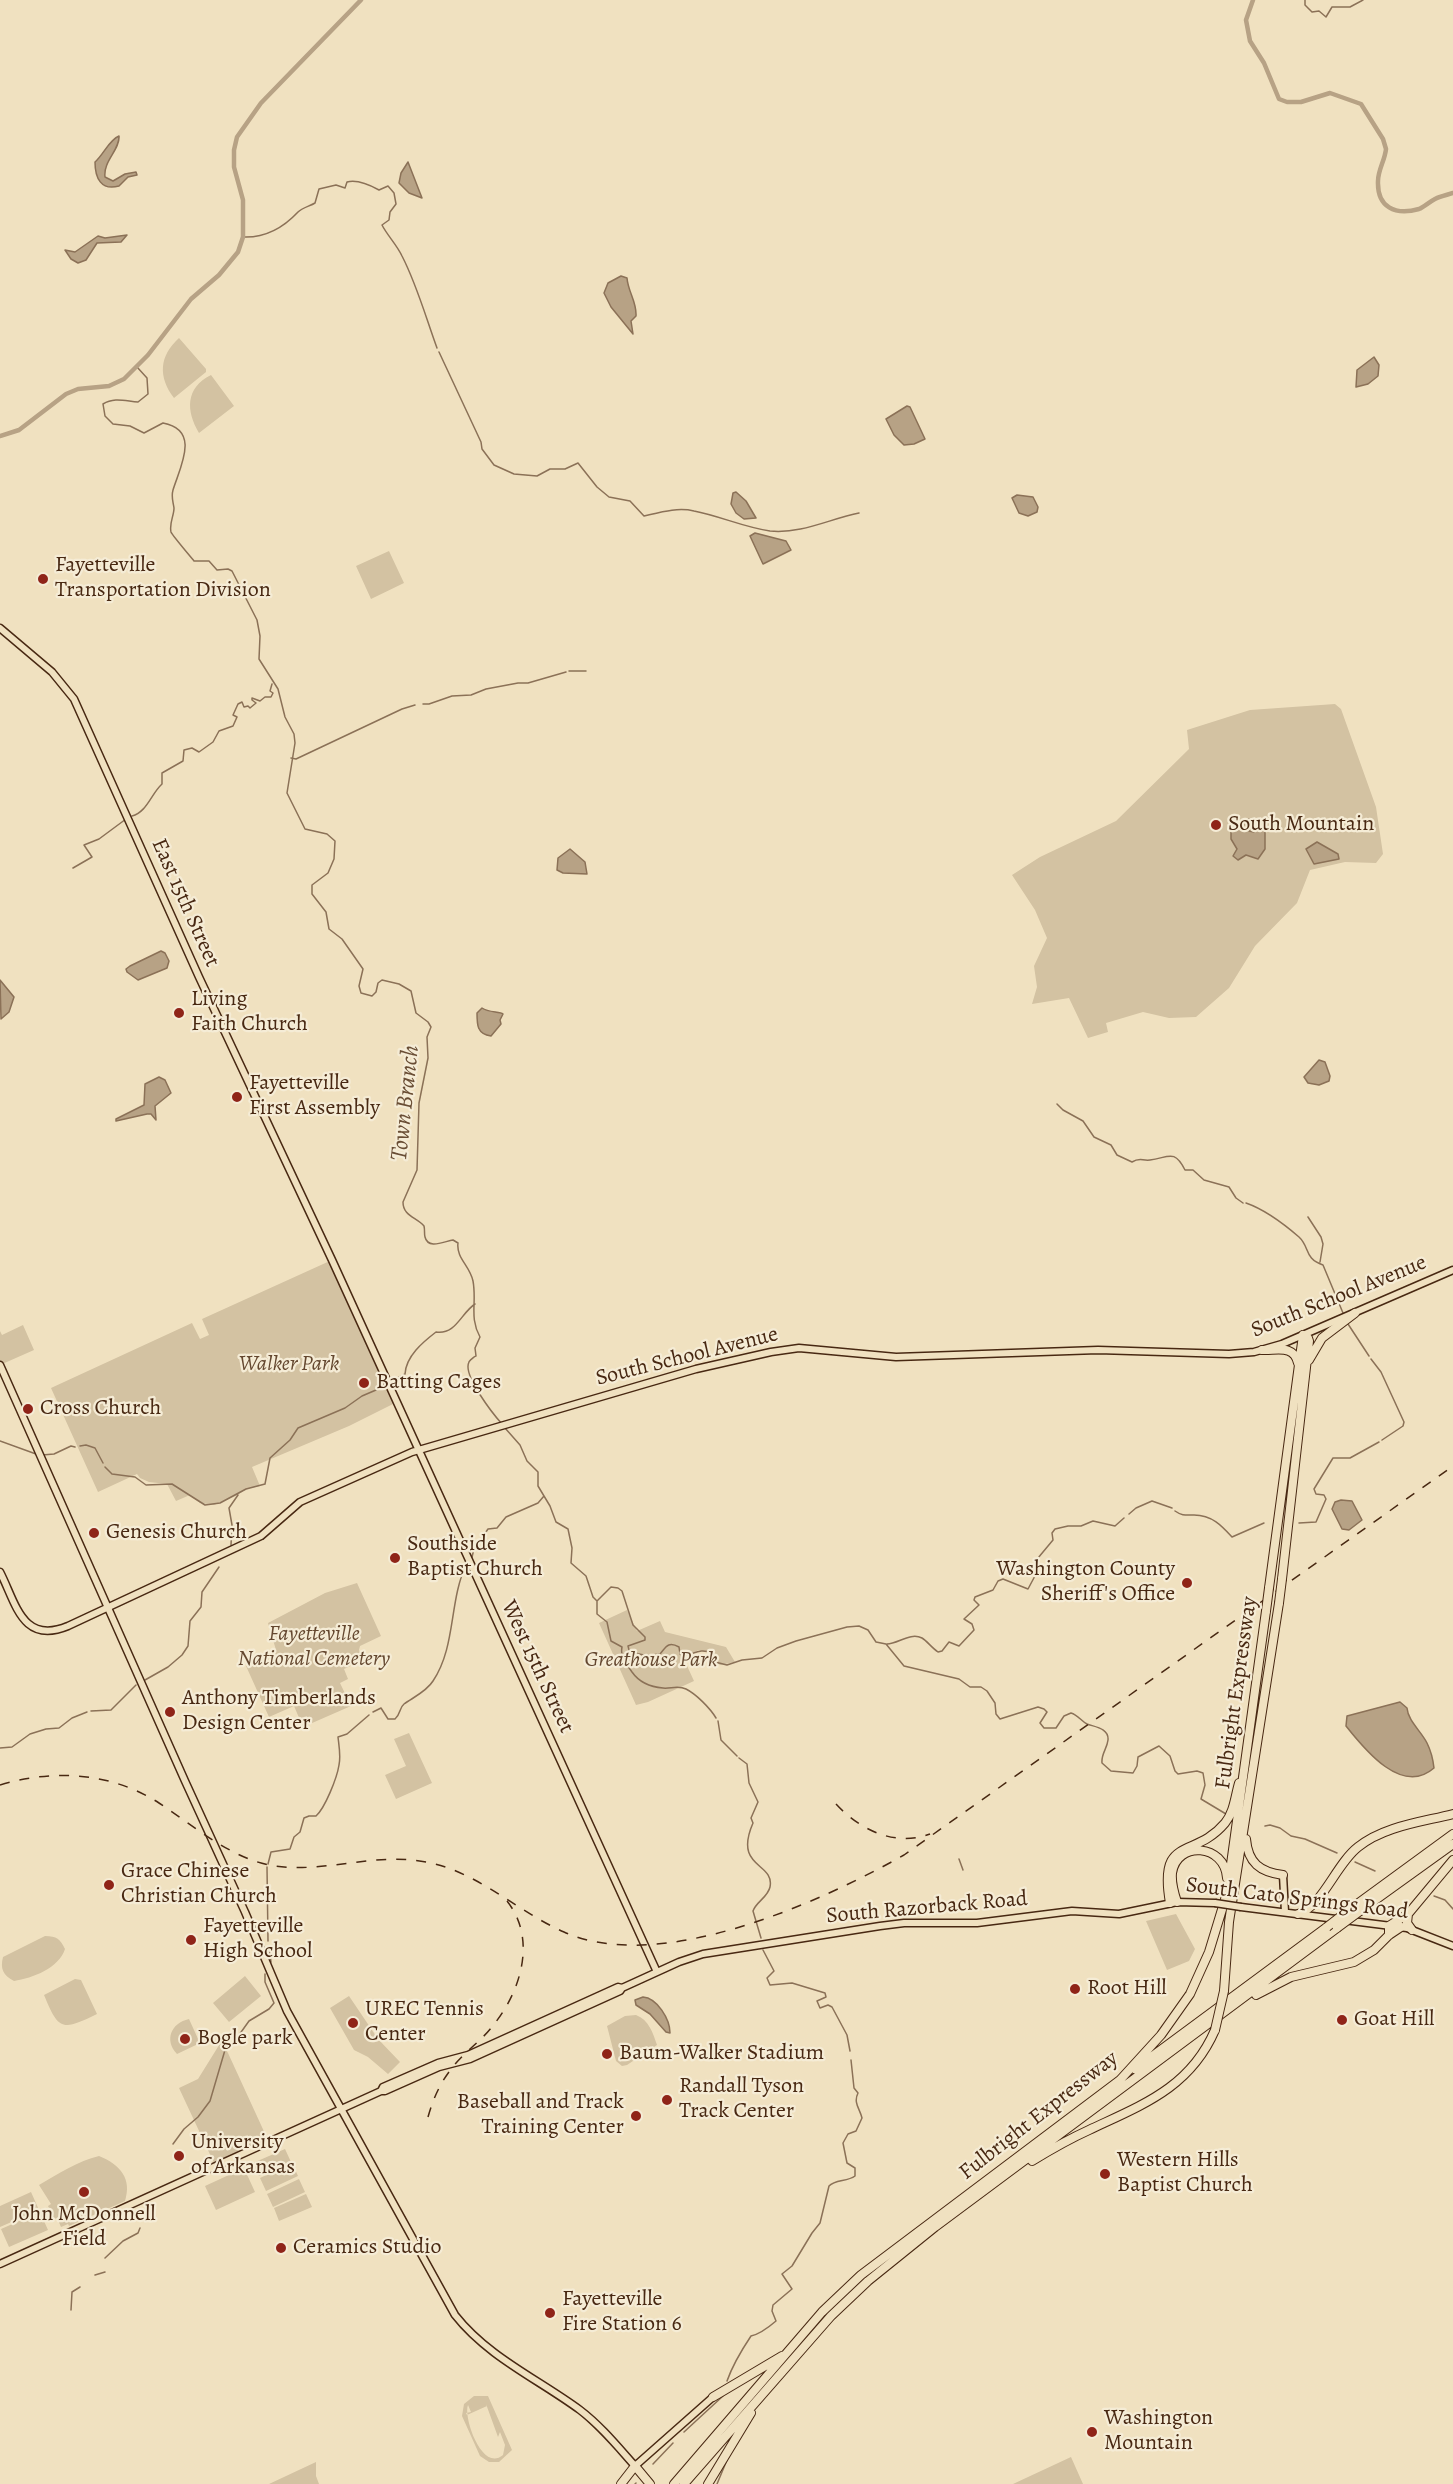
<!DOCTYPE html>
<style>
body{margin:0}
canvas{display:block;background:#f0e1c0}
</style>
<canvas width="1453" height="2484"></canvas>
<script>
const g = document.querySelector('canvas').getContext('2d');
g.lineJoin = 'round';
function fillPath(path, color) {
  g.fillStyle = color;
  g.fill(path, 'evenodd');
}
function trace(path, color, width, dash) {
  g.strokeStyle = color;
  g.lineWidth = width;
  g.lineCap = dash ? 'butt' : 'round';
  g.setLineDash(dash || []);
  g.stroke(path);
}
function drawText(font, color, halo, rows, align = 'center') {
  g.font = font + ' Alegreya,serif';
  g.lineWidth = 4.5;
  g.setLineDash([]);
  g.textBaseline = 'middle';
  g.strokeStyle = halo;
  g.fillStyle = color;
  for (const [text, x, y, turn = 0] of rows) {
    g.save();
    g.translate(x, y);
    g.rotate((+turn || 0) * Math.PI / 180);
    g.textAlign = isNaN(turn) ? turn : align;
    if (halo) g.strokeText(text, 0, 0);
    g.fillText(text, 0, 0);
    g.restore();
  }
}
fillPath(new Path2D(`
 M179,338l27,31v3l-32,26c-16,-21 -15,-42 5,-60z
 M211,375l23,31 -35,27c-13,-22 -14,-45 12,-58z
 M389,551l15,32 -33,16 -15,-33z
 M1335,704l6,5 35,98 7,47 -7,9 -31,-1 -35,8 -13,33 -42,43 -26,42 -33,29 -27,1 -26,-6 -37,11 2,9 -20,6 -19,-40 -37,6 5,-17 -3,-21 13,-28 -12,-28 -23,-35 28,-18 76,-36 73,-72 -2,-19 63,-20z
 M332,1260l65,142 -48,24 -97,41 8,19 -14,3 -8,6 -24,10 -14,-2 -10,-8 -14,6 -9,-17 -18,-2 -9,-4 -3,-4 -39,18 -47,-104 141,-65 8,16 9,-4 -7,-16z
 M23,1325l11,25 -34,15v-34l2,4z
 M357,1583l24,53 -21,10 -1,4 4,10 -19,9 4,10 -8,4 11,23 -48,21 -9,-21 -25,11 -23,-51 30,-16 -8,-27 57,-30z
 M627,1610l10,21 23,-10 5,11 61,15 9,15 -15,3 -7,-5 -1,-7 -13,-3 -16,7 11,24 -46,21 -12,3 -37,-82z
 M409,1733l23,50 -36,16 -11,-24 21,-9 -12,-27z
 M1176,1914l19,35 -6,12 -22,9 -21,-49z
 M45,1936c12,0 15,3 20,13 -6,19 -32,29 -51,32 -11,-6 -14,-12 -11,-24z
 M245,1976l16,20 -32,26 -16,-19z
 M75,1979l6,1 16,34c-35,17 -38,17 -53,-19z
 M349,1996l29,43 22,23 -12,12 -20,-17 -14,-7 -24,-42z
 M636,2015c13,5 17,18 21,30l-30,20 -5,1 -6,-5 -9,-35 18,-10z
 M189,2019l10,22 -1,3 -21,10c-13,-14 -6,-31 12,-35z
 M221,2042l7,11 39,85 -53,25 -35,-75 19,-9z
 M285,2149l6,13 -32,14 -6,-13z
 M99,2156c22,9 33,23 26,45l-56,25 -1,-2 -7,3 -4,-9 -3,1 -6,-13 3,-2 -12,-19c19,-11 39,-24 60,-29z
 M292,2163l6,13 -32,15 -6,-13z
 M244,2168l11,24 -39,18 -11,-24z
 M299,2179l6,13 -32,15 -6,-13z
 M31,2192l8,18 -39,17v-21z
 M306,2194l6,13 -33,14 -5,-13z
 M40,2212l8,18 -39,17 -8,-18z
 M474,2396h14l24,54 -13,12h-10l-9,-6 -18,-40 2,-12zM486,2404l12,33 2,-5 5,13 -2,10c-21,18 -40,-38 -35,-50l3,7 -5,1 1,2 20,-9z
 M1071,2457l12,27h-70z
 M316,2462v14l3,8h-50z`), '#d3c2a2');
const water = new Path2D(`
 M119,136c1,14 -16,25 -14,41l8,4 12,-7 11,-2 1,3 -9,2 -9,9c-18,5 -24,-8 -24,-24 9,-8 14,-22 24,-26z
 M408,162l14,36 -13,-5 -10,-10 2,-10z
 M127,235l-6,7 -24,1 -11,17 -8,3 -7,-4 -6,-9 10,2 23,-16 7,2z
 M621,276l6,2c1,14 10,24 9,38l-5,5 2,13 -22,-27 -7,-14 4,-10z
 M1374,357l5,8 -1,11 -10,8 -12,3 1,-17z
 M907,406l3,1 15,32 -11,5 -10,1 -10,-10 -8,-16z
 M736,492l10,9 10,17 -12,1 -8,-6 -5,-9 2,-11z
 M1017,495l16,2 5,10 -1,5 -9,4 -9,-3 -7,-15z
 M755,533l31,8 5,9 -28,14 -13,-28z
 M1249,819h5l2,3 -7,9 5,1 7,-7 4,5v19l-7,10 -12,-4 -8,5 -5,-4 4,-7 -6,-10v-9z
 M1317,842l21,12 1,5 -25,5 -8,-15z
 M570,849l15,13 2,12 -24,-1 -6,-3 1,-12z
 M161,951l4,2 4,8 -2,7 -29,12 -11,-8 -1,-3 4,-3z
 M0,980l14,17 -5,15 -8,7z
 M482,1008c7,5 18,3 21,6l-3,6 1,4 -10,12c-14,-2 -14,-11 -14,-23z
 M1319,1060l6,2 5,14 -1,5 -10,4 -11,-2 -4,-6z
 M159,1077l6,3 6,13 -16,13 1,14 -5,-6h-4l-31,7v-2l28,-14 1,-21z
 M1341,1500l11,1 10,19 -13,10 -7,-1 -10,-20 3,-7z
 M1400,1702l7,6c1,13 14,23 20,35 4,8 6,16 7,25 -32,28 -69,-18 -88,-42l1,-10z
 M643,1997c14,1 27,22 27,36l-4,-1 -16,-18 -14,-9 -1,-5z`);
fillPath(water, '#b7a285');
trace(water, '#8b7157', 1.5);
trace(new Path2D(`
 M1305,0v5l7,7 7,-1 7,6 6,-10h18l13,-7
 M243,237c22,1 41,-10 55,-25 4,-4 12,-6 17,-9l4,-14 17,-4 9,3 2,-6c11,-3 23,3 32,8l9,-4 6,7 2,11 -6,8 -1,8 -7,5c5,10 15,20 20,31 15,29 24,62 35,92
 M439,352l42,90 1,7 12,16 20,9 23,2 13,-7h15l13,-6 19,24 12,10 21,4 14,15c17,-4 34,-9 50,-5 26,5 49,16 76,20 32,3 59,-12 89,-18
 M137,367l10,11 1,16 -10,8c-13,-1 -24,-5 -35,2l2,12 8,8 17,2 14,7 19,-10c38,7 17,44 10,67 -2,7 0,11 1,18 0,8 -5,15 -3,24 1,3 19,24 23,29h15l8,9 11,-1 4,2 25,49 3,16 -1,23 19,30 7,28 9,17 1,9 -8,50 18,36 22,5 8,7 -1,18 -6,14 -16,12v9l14,18 3,17 13,10 21,30 -4,17 2,7 11,3 4,-4 2,-9 4,-3 17,4 12,7 5,22 12,9 3,5 -4,10 1,21 -9,45 -2,67 -14,32c0,14 13,15 21,24 1,4 0,7 1,11 3,13 20,4 28,3l5,3c-2,15 12,23 15,38 4,22 -4,36 7,56l-5,11 1,8c-1,0 -7,5 -7,6 -7,13 25,53 33,62
 M569,671h17
 M423,704h6l23,-8 19,-1 15,-6 32,-6h10l38,-11
 M291,758l5,1 106,-50 13,-4
 M132,816c15,-4 19,-22 30,-32v-11l21,-12 1,-11 8,-2 7,4 14,-10 6,-11 14,-5 4,-9 -4,-2 5,-11 4,-2 2,5 4,-1 2,2 6,-5 -4,-3v-2l8,3 5,-4h6l2,-4 -3,-2 2,-7
 M73,868l19,-11 -8,-12 15,-6 27,-20
 M1057,1104l6,6 20,11 11,16 17,8 6,10 15,7c8,-5 10,-1 18,-2 18,-2 24,-12 35,10h8l11,10 25,7 7,11 7,5
 M1246,1203c20,7 38,21 53,34 11,10 5,22 24,28l20,48
 M1308,1217l13,20 2,7 -3,18
 M1348,1324l21,32
 M1371,1359l10,13 23,50 -1,4 -21,14
 M392,1381l13,-7c1,-18 18,-32 31,-42 20,3 25,-19 39,-28
 M505,1428l15,17 7,16 11,11v14l12,20 6,16 12,7 4,19 -1,15 15,13 7,21 4,4v13l10,8 4,19 11,6c-2,11 4,16 10,25 7,10 18,15 31,16 7,1 15,-3 23,1 10,5 24,19 30,29
 M0,1441l36,13
 M80,1446l6,-1 9,3 8,15
 M42,1455l12,-1 17,-8 4,1
 M105,1467l7,7 23,3 11,8 26,-1 33,21 15,-2 26,-14 19,-5 5,-26 20,-18 8,-12 47,-20 17,-12 21,-9 1,-3
 M1175,1511c7,5 11,4 19,4 18,0 28,11 38,22l32,-14
 M1129,1514l7,-6 16,-7 20,7
 M1299,1523l17,-1 10,-23 -2,-4 -8,-1 -2,-5 19,-31h17l29,-16
 M231,1545l1,-20 -3,-17 9,-13
 M472,1557l2,-8 14,-20 9,-1 9,-11 32,-14 6,-7
 M597,1601l14,-14 7,1 4,3 11,34 12,12v3l-17,6 1,4c11,6 19,6 31,4 6,-7 8,-13 19,-7l1,7 3,2c12,-2 16,-8 29,-3l3,9 12,3 15,-5 20,-2 15,-10 19,-7 51,-14 12,-1 9,4 8,12 10,2 18,22 55,13 11,8h11l6,4 8,12 1,11 4,5 38,-12 6,2 3,3 -7,11 4,5h12l8,-12 7,-3c7,2 10,8 16,11 8,3 22,4 21,16 -1,9 -7,14 -6,23l9,8 22,2 4,-7 1,-9 21,-11 11,10 5,15 3,3 19,-3 6,2 2,12 -4,14 25,15
 M887,1644c11,0 23,-12 35,-6 5,3 10,10 16,14l4,-1 7,-9 10,4 15,-16 -2,-6 -8,-5 15,-14 -5,-5 1,-3 18,-7 5,-9 5,-2 25,10 8,-15 2,-16 15,-18 -1,-7 3,-4 13,-3h13l12,-5 22,5 9,-8
 M145,1680l23,-13 14,-12 6,-9 2,-25 11,-14 1,-15 17,-25
 M91,1711l20,-1 25,-25
 M373,1712l8,-4 7,11h7c6,-5 4,-11 9,-15 10,-7 23,-13 29,-23 23,-34 16,-80 33,-116
 M718,1721l3,19 16,16
 M0,1748l12,-1 18,-13 16,-5 13,-1 13,-10 15,-6
 M739,1758l8,6 2,19 9,19 -7,16 2,5c-20,46 22,39 17,64 -2,10 -14,15 -17,24l8,27
 M1265,1826l5,-1 10,3 11,8 14,3 32,14
 M959,1859l4,11
 M1355,1862l20,9
 M268,1864l3,-12 19,-3 4,-12 6,-5 4,-14 5,-2h7c9,-8 21,-38 23,-51 2,-9 0,-19 -1,-28l9,-3 22,-19
 M267,1867l1,74
 M1434,1896l11,4 8,9
 M269,1947l2,15
 M763,1950l11,21 -7,7 3,7 22,-2 33,10 1,4 -9,4 3,7 8,-3 4,2 15,28 3,16
 M173,2144l11,-15 14,-12 12,-16 15,-51 9,-8 15,-21 20,-12 5,-6 -9,-21v-8
 M105,2258l18,-17 15,-8 2,-5
 M95,2275l10,-3
 M71,2310l1,-18 8,-5
 M727,2381c6,-17 14,-30 24,-45 9,-2 18,-9 25,-15l-4,-10 1,-6 19,-16 -10,-15 10,-8 20,-33 8,-10 9,-37c6,-7 18,-4 26,-10v-8l-8,-5 -4,-20 5,-9 8,-3 6,-13c-2,-9 -9,-15 -4,-25l-4,-5 -3,-28
 M684,2432l39,-36
 M653,2464l20,-21
 M635,2484l1,-1
 M717,2484l10,-24`), '#8b7157', 1.5);
trace(new Path2D(`
 M1253,0l-7,20 4,21 14,22 15,36 8,3h14l29,-9 31,11 22,35 3,10c-1,11 -8,21 -8,32 -1,26 17,35 41,28 5,-2 10,-7 16,-10 6,-3 12,-4 18,-6
 M0,436l19,-6 47,-36 12,-5 31,-3 15,-7 24,-24 43,-56 28,-24 19,-23 5,-15v-37l-9,-33v-17l3,-13 24,-34 100,-103`), '#b7a285', 4.5);
const major = new Path2D(`
 M0,628l52,44 22,27 125,278 133,283 325,712
 M0,1365l185,416 60,131 42,99 168,304c33,42 83,64 125,95 21,16 38,37 55,56l78,-69
 M0,1572c16,31 22,73 68,54l193,-90 39,-34 112,-50 284,-83 75,-17 28,-4 97,9 202,-7 131,4 25,-2 28,-8 171,-74
 M1283,1875l2,37
 M1241,1907l166,21 46,18
 M381,2091l2,-4 55,-24 30,-8 150,-68 4,1
 M0,2264l381,-173h4l54,-24 31,-8 150,-68 2,-3 57,-26 24,-8 177,-28 24,-3h73l95,-12 47,3 58,-12 38,1`);
const highway = new Path2D(`
 M1262,1350c14,1 32,-6 36,13
 M1309,1360l13,-22 33,-25
 M1282,1579l27,-238 -1,-3 -5,-3
 M1269,1588l34,-253
 M1246,1839c2,24 14,33 37,36
 M1177,1902c-3,-9 -6,-19 -5,-29 5,-33 53,-29 55,5
 M1170,1903c-12,-69 24,-43 55,-80 9,-11 10,-26 14,-40
 M1349,1910l104,-76
 M1360,1911l93,-67
 M1298,1914c24,-7 38,-50 60,-67 26,-21 64,-25 95,-33
 M1408,1914l-1,9 5,7
 M1389,1935v-9l19,-12 45,-54
 M1224,1991l5,-69 50,-319
 M1256,1995l35,-18 63,-15 20,-12 15,-15 12,-8
 M1135,2069l192,-142
 M1032,2161c18,-11 37,-22 57,-31 53,-25 101,-42 126,-100
 M713,2397l69,-41
 M621,2484l14,-18 15,18
 M674,2484l148,-172 39,-37 259,-195 41,-45 29,-41 19,-42 18,-59 39,-282
 M684,2484l147,-168 37,-35 67,-54 402,-299
 M708,2484l43,-71`);
trace(major, '#482812', 9);
trace(highway, '#482812', 10);
trace(major, '#f0e1c0', 6);
trace(highway, '#f0e1c0', 8);
trace(new Path2D(`
 M0,1785c53,-16 111,-13 159,18 29,19 57,43 90,56 58,23 118,-9 177,3 53,10 90,49 138,70 95,43 255,-29 340,-77l549,-389
 M836,1804c24,26 59,43 94,30
 M428,2117c5,-18 12,-34 24,-49 11,-15 27,-25 39,-40 29,-34 47,-88 16,-127`), '#482812', 1.5, [10, 10]);
const majorBridge = new Path2D(`
 M1215,1903l26,4`);
const highwayBridge = new Path2D(`
 M1279,1603l3,-24
 M1266,1611l3,-23
 M1327,1927l22,-17
 M1337,1928l23,-17
 M1215,2030l9,-39`);
trace(majorBridge, '#482812', 9, []);
trace(highwayBridge, '#482812', 10, []);
trace(majorBridge, '#f0e1c0', 6);
trace(highwayBridge, '#f0e1c0', 8);
for (const [x, y, r, color] of [
 [43,579,6,"#8f2418"],
 [1216,825,6,"#8f2418"],
 [179,1013,6,"#8f2418"],
 [237,1097,6,"#8f2418"],
 [364,1383,6,"#8f2418"],
 [28,1409,6,"#8f2418"],
 [94,1533,6,"#8f2418"],
 [395,1558,6,"#8f2418"],
 [1187,1583,6,"#8f2418"],
 [170,1712,6,"#8f2418"],
 [109,1885,6,"#8f2418"],
 [191,1940,6,"#8f2418"],
 [1075,1989,6,"#8f2418"],
 [1342,2020,6,"#8f2418"],
 [353,2023,6,"#8f2418"],
 [185,2039,6,"#8f2418"],
 [607,2054,6,"#8f2418"],
 [667,2100,6,"#8f2418"],
 [636,2116,6,"#8f2418"],
 [179,2156,6,"#8f2418"],
 [1105,2174,6,"#8f2418"],
 [84,2192,6,"#8f2418"],
 [281,2248,6,"#8f2418"],
 [550,2313,6,"#8f2418"],
 [1092,2432,6,"#8f2418"]
]) {
  const dot = new Path2D();
  dot.arc(x, y, r, 0, 2 * Math.PI);
  g.fillStyle = color;
  g.fill(dot);
  trace(dot, '#f5ecd6', 2);
}
drawText('22px', '#482812', '#f5ecd6', [
 ["Fayetteville",55,566],
 ["Transportation Division",55,591],
 ["South Mountain",1228,825],
 ["Living",191,1000],
 ["Faith Church",191,1025],
 ["Fayetteville",249,1084],
 ["First Assembly",249,1109],
 ["Batting Cages",376,1383],
 ["Cross Church",40,1409],
 ["Genesis Church",106,1533],
 ["Southside",407,1545],
 ["Baptist Church",407,1570],
 ["Washington County",1175,1570,"right"],
 ["Sheriff's Office",1175,1595,"right"],
 ["Anthony Timberlands",182,1699],
 ["Design Center",182,1724],
 ["Grace Chinese",121,1872],
 ["Christian Church",121,1897],
 ["Fayetteville",203,1927],
 ["High School",203,1952],
 ["Root Hill",1087,1989],
 ["UREC Tennis",365,2010],
 ["Center",365,2035],
 ["Goat Hill",1354,2020],
 ["Bogle park",197,2039],
 ["Baum-Walker Stadium",619,2054],
 ["Randall Tyson",679,2087],
 ["Track Center",679,2112],
 ["Baseball and Track",624,2103,"right"],
 ["Training Center",624,2128,"right"],
 ["University",191,2143],
 ["of Arkansas",191,2168],
 ["Western Hills",1117,2161],
 ["Baptist Church",1117,2186],
 ["John McDonnell",84,2215,"center"],
 ["Field",84,2240,"center"],
 ["Ceramics Studio",293,2248],
 ["Fayetteville",562,2300],
 ["Fire Station 6",562,2325],
 ["Washington",1104,2419],
 ["Mountain",1104,2444]
], 'left');
drawText('22px', '#482812', '#f5ecd6', [
 ["East 15th Street",185,903,66],
 ["South School Avenue",1339,1297,-22],
 ["South School Avenue",687,1357,-14],
 ["West 15th Street",537,1667,65],
 ["Fulbright Expressway",1237,1693,-82],
 ["South Cato Springs Road",1297,1899,7],
 ["South Razorback Road",927,1908,-5],
 ["Fulbright Expressway",1039,2116,-38]
]);
drawText('italic 22px', '#64472f', '#f5ecd6', [
 ["Walker Park",289,1365],
 ["Fayetteville",314,1635],
 ["National Cemetery",314,1660],
 ["Greathouse Park",651,1661]
]);
drawText('italic 24px', '#694d34', '#f5ecd6', [
 ["Town Branch",406,1103,-84]
]);
</script>
